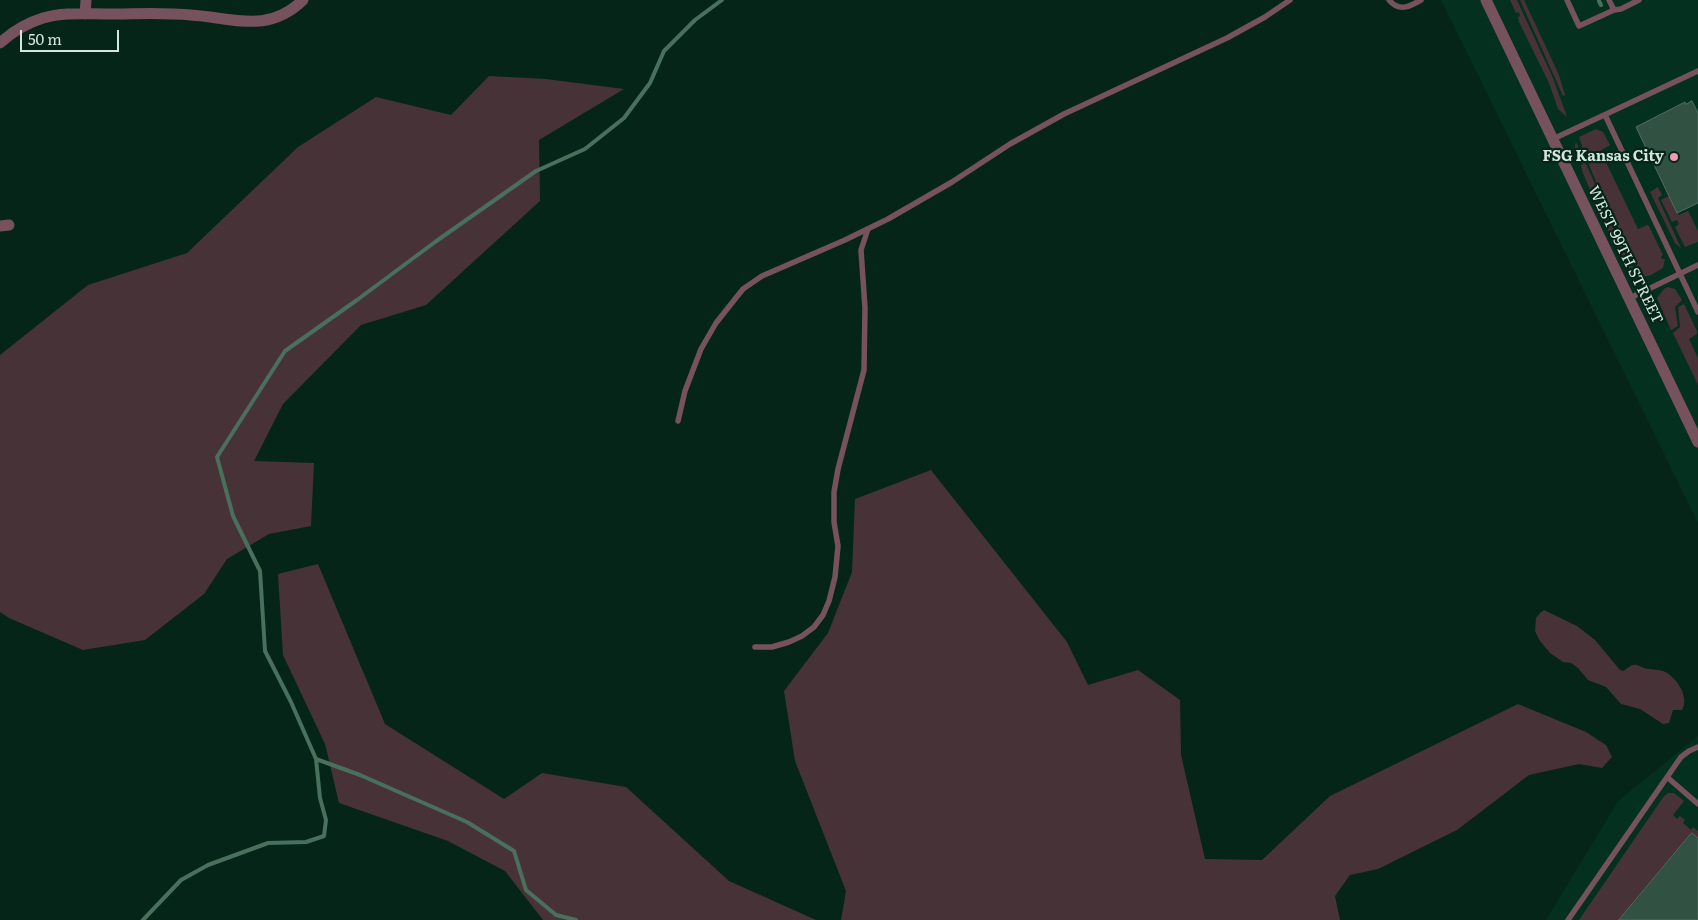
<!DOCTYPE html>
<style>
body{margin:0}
#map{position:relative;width:1698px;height:920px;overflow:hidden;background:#052518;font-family:Literata,serif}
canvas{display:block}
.scale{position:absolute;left:20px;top:30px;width:99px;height:22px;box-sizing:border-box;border:2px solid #d4e6dd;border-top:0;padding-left:6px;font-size:15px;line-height:18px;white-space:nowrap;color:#d4e6dd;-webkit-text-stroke:4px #052518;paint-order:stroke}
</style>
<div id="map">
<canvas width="1698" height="920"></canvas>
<div class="scale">50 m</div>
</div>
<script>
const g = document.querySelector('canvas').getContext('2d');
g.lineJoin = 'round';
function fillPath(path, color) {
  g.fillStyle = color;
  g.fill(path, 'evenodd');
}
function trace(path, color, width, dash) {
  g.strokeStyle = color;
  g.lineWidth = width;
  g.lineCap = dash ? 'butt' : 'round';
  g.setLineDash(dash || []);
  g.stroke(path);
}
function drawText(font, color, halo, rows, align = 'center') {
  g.font = font + ' Literata,serif';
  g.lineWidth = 4.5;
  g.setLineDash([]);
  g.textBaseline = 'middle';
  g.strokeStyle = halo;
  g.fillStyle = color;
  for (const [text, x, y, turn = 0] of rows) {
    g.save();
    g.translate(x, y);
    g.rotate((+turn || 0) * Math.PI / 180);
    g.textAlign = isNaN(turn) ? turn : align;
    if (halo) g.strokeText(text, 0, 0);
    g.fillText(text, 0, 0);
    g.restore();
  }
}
fillPath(new Path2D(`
 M1441,0h257v523z
 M1698,736v184h-152l72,-119z`), '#043020');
fillPath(new Path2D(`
 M1510,0h7l36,78 14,39 -9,-8 -9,-26 -30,-61 -1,-5 2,-1 -1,-4 -3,1z
 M1520,0h4l35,75 6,20 -2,1z
 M489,76l57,3 78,10 -85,51 1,61 -114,104 -65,20 -78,79 -29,57 60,2 -3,63 -42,8 -42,25 -23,35 -59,46 -62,10 -74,-32 -9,-6v-257l88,-70 99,-32 111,-106 78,-50 75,18z
 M1596,129l7,3 7,13 -12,7 2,3 2,-1 36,75 9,-4 2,1 14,29 -2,1 1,3h3l-2,9 -12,7 -8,2 -4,-6c-21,-44 -45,-87 -60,-134z
 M1576,142l61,134c-16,-9 -46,-85 -55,-105l-1,-6 2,-1 -1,-3h-3c-5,-5 -5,-13 -3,-19z
 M1658,187l4,8 -4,3 23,50 -6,-5 -25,-51z
 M1669,196l10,19 9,-4 10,20v11l-13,5 -10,-20 4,-3 -2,-4 -5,2 -11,-22z
 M1668,287l7,2 7,11 -7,7 3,19 -7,4 -14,-32 7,-9z
 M1684,304l13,27v3l-8,5 9,19v27l-25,-52 7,-6 -2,-20z
 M931,470l136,172 21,43 50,-15 42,30 1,55 24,104 57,1 68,-64 188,-92 68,28 20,13 6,12 -10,11 -23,-4 -50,11 -72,55 -79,39 -28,6 -15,21 5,24h-499l5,-29 -51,-130 -11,-70 44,-58 24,-61 3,-73z
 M318,564l67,160 119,75 38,-26 84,14 103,94 87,39h-273l-38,-49 -57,-30 -109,-38 -14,-59 -42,-89 -5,-81z
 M1544,610l33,16 18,14 25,30 3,1c4,-2 6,-5 10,-6 5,-1 7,2 11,3 6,2 13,1 19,3 13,5 27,26 19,39h-9l-4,13 -6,1 -23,-15 -19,-5 -15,-17 -18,-7 -10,-12 -7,-5 -8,-1 -13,-9 -10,-12 -5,-10 1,-13 4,-5z
 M1668,793h6l10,8 -11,14 4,4 3,-3 5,4 -2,3 8,7 2,-3 5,4v7l-6,-5 -73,87h-40l85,-124z`), '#473238');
trace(new Path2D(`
 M1599,1l2,4
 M316,759l44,16 107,47 47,29 12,39 30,25 20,5
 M143,920l38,-40 27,-15 60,-22 38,-1 18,-6 2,-16 -6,-22 -4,-39 -25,-57 -26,-51 -5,-80 -27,-55 -16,-59 68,-106 72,-51 78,-58 101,-71 49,-22 39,-31 26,-35 14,-32 31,-31 27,-20`), '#496f5d', 4);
const building = new Path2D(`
 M1692,101l6,12v90l-21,10 -41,-86 49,-25 1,2z
 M1692,833l6,5v82h-79z`);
fillPath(building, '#315142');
trace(building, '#4e6f5f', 1);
trace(new Path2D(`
 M1389,0c10,12 20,7 32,0
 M1567,0l12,26 35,-16
 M1609,0l5,10 7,-1 18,-9
 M1605,115l93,197
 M1553,139l145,-68
 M1630,298l68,-33
 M678,421l7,-30 16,-42 15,-26 27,-34 19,-13 83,-36 43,-21 64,-37 58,-38 54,-30 163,-76 38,-21 25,-17
 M755,647h17l17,-5 13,-6 12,-9 9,-12 6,-14 6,-24 3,-31 -4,-24v-30l4,-23 26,-99 1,-62 -4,-58 7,-21
 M1667,777l31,27
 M1568,920l113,-163 8,-6 9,-4`), '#76525e', 5.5);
trace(new Path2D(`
 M1486,0l212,442
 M85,14l1,-14
 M0,43c12,-11 27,-20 43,-25 20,-6 43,-4 64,-4 28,0 56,-2 84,1 43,3 77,19 112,-15
 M0,226l9,-1`), '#76525e', 11);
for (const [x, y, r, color] of [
 [1674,157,5,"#f09ab6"]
]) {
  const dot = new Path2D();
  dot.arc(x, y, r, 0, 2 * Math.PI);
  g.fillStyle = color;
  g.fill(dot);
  trace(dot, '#052518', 2);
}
drawText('bold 15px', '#d4e6dd', '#052518', [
 ["FSG Kansas City",1664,157]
], 'right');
drawText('15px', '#d4e6dd', '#052518', [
 ["WEST 99TH STREET",1625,255,64]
]);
</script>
